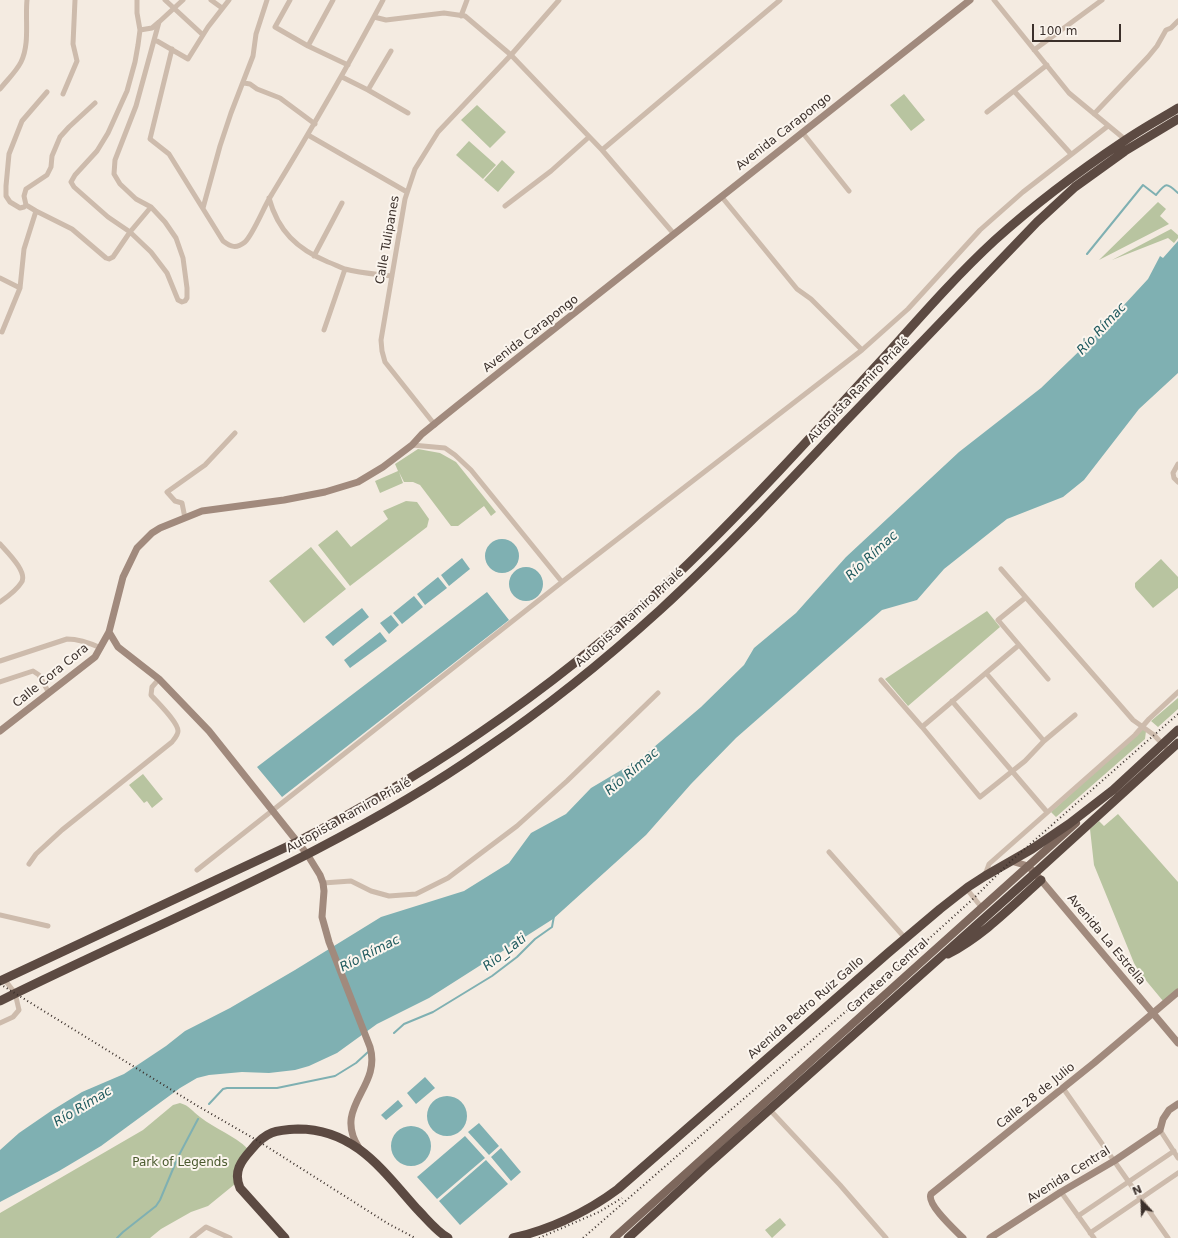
<!DOCTYPE html>
<meta charset="utf-8">
<style>
body{margin:0}
#map{position:relative;width:1178px;height:1238px;overflow:hidden;background:#f4ebe1;font-family:"DejaVu Sans",sans-serif}
canvas{display:block}
.north{position:absolute;left:1122px;top:1182px;width:40px;height:40px;-webkit-text-stroke:3px #fbf5ee;paint-order:stroke;rotate:337deg;font-size:11px;font-weight:700;line-height:16px;text-align:center;color:#3b302b}
.north::after{content:'';display:block;margin:auto;width:14px;height:18px;background:#3b302b;clip-path:polygon(50% 0,100% 100%,50% 72%,0 100%)}
.scale{position:absolute;left:1032px;top:24px;width:89px;height:18px;box-sizing:border-box;border:2px solid #3b302b;border-top:0;padding-left:5px;font-size:12px;line-height:14px;white-space:nowrap;color:#3b302b;-webkit-text-stroke:3px #fbf5ee;paint-order:stroke}
</style>
<div id="map">
<canvas width="1178" height="1238"></canvas>
<div class="north">N</div>
<div class="scale">100 m</div>
</div>
<script>
const g = document.querySelector('canvas').getContext('2d');
g.lineJoin = 'round';
function fillPath(path, color) {
  g.fillStyle = color;
  g.fill(path, 'evenodd');
}
function trace(path, color, width, dash) {
  g.strokeStyle = color;
  g.lineWidth = width;
  g.lineCap = dash ? 'butt' : 'round';
  g.setLineDash(dash || []);
  g.stroke(path);
}
function drawText(font, color, halo, rows, align = 'center') {
  g.font = font + ' "DejaVu Sans",sans-serif';
  g.lineWidth = 4;
  g.setLineDash([]);
  g.textBaseline = 'middle';
  g.strokeStyle = halo;
  g.fillStyle = color;
  for (const [text, x, y, turn = 0] of rows) {
    g.save();
    g.translate(x, y);
    g.rotate((+turn || 0) * Math.PI / 180);
    g.textAlign = isNaN(turn) ? turn : align;
    if (halo) g.strokeText(text, 0, 0);
    g.fillText(text, 0, 0);
    g.restore();
  }
}
fillPath(new Path2D(`
 M904,94l21,26 -14,11 -21,-26z
 M477,105l29,27 -16,16 -29,-28z
 M469,141l27,24 -13,14 -27,-24z
 M502,160l13,12 -17,20 -14,-12z
 M1158,202l8,7 -6,7 9,8 -70,36z
 M1171,229l7,6v3l-4,5 -6,-5 -56,22z
 M418,449l22,4 16,9 40,50 -5,4 -7,-10 -26,20h-7l-31,-41 -7,-3h-9l-5,-10 4,11 -23,10 -5,-12 23,-10 -3,-7z
 M406,501l11,1 12,17 -2,8 -77,59 -32,-41 19,-15 14,17 37,-28 -5,-8z
 M311,547l35,42 -42,34 -35,-42z
 M1161,559l17,18v11l-25,20 -17,-19 -1,-2v-4z
 M987,611l13,16 -92,79 -23,-27z
 M1178,698v11l-20,18 -7,-6z
 M1143,729l3,2 -1,8 -89,78 -5,-5z
 M143,774l20,25 -11,9 -5,-7 -3,2 -15,-18z
 M1118,814l60,68v107l-15,12 -24,-29 -5,-9 -40,-98 -4,-36 9,-8 5,5z
 M180,1103c10,3 12,8 20,14 15,12 34,18 48,32l-13,35 -27,22 -17,6 -30,17 -11,9h-150v-25l143,-83 30,-25z
 M780,1218l6,7 -14,13 -7,-8z`), '#b8c4a0');
fillPath(new Path2D(`
 M1178,241v132l-39,36 -55,71 -21,17 -56,22 -63,50 -27,31 -35,10 -146,128 -45,46 -45,51 -93,84 -124,79 -52,26 -40,29 -28,13 -14,4 -26,3 -27,-1 -33,3 -12,3 -17,10 -79,58 -42,25 -59,31v-52l19,-17 32,-22 31,-19 42,-18 42,-28 19,-15 45,-23 65,-38 86,-53 83,-26 45,-28 22,-30 35,-19 25,-26 49,-29 61,-52 43,-42 10,-17 42,-35 50,-56 113,-105 82,-64 58,-56 49,-53 11,-21 1,-2 3,2z
 M485 556a17 17 0 1 1 34 0a17 17 0 1 1-34 0Z
 M462,558l8,11 -21,17 -8,-11z
 M509 584a17 17 0 1 1 34 0a17 17 0 1 1-34 0Z
 M438,577l9,11 -22,17 -8,-11z
 M487,592l22,28 -227,177 -25,-30z
 M414,596l9,11 -21,17 -9,-11z
 M362,608l7,9 -36,29 -8,-9z
 M391,615l8,10 -10,9 -9,-11z
 M380,632l7,9 -37,27 -6,-8z
 M425,1077l10,11 -19,16 -9,-11z
 M427 1116a20 20 0 1 1 40 0a20 20 0 1 1-40 0Z
 M398,1100l5,6 -17,14 -5,-5z
 M479,1123l20,23 -10,9 -21,-23z
 M391 1146a20 20 0 1 1 40 0a20 20 0 1 1-40 0Z
 M465,1136l20,22 -48,41 -20,-22z
 M501,1148l20,24 -10,9 -20,-24z
 M486,1160l22,24 -48,41 -21,-24z`), '#7fb0b2');
trace(new Path2D(`
 M1087,254l56,-69 13,10c10,-12 10,-13 22,-2
 M394,1033l10,-9 29,-12 59,-36 25,-19 18,-18 17,-12 2,-11
 M209,1104l14,-15 4,-1h50l58,-12 21,-13 12,-11
 M117,1238l6,-6 33,-26 4,-6 18,-43 20,-38`), '#7fb0b2', 2);
trace(new Path2D(`
 M137,0v13l3,17 -2,15 -3,17 -8,29 -19,42 -11,18 -22,24 -4,7 3,5 34,30 22,15 21,20 16,21 11,27 4,2 3,-1 2,-3v-10l-4,-30 -7,-20 -11,-16 -14,-15 -15,-8 -16,-15 -6,-10 1,-14 21,-54 23,-84
 M165,0l38,35
 M211,0l11,8
 M290,0l-15,27 33,19 40,19
 M994,0l75,93 58,48
 M461,16l6,-16
 M374,17l12,3 58,-7 21,3 46,39 91,95 72,84
 M140,30l12,-2 7,-6 24,-22
 M154,41h3l31,18 20,-32 21,-27
 M308,46l25,-46
 M172,49l-22,90 19,15 54,87c8,6 13,8 22,1 9,-9 19,-36 27,-48 39,-64 76,-128 111,-194
 M1034,50l68,-50
 M342,77l26,13 23,-39
 M244,83l6,1 7,5 23,9 35,26
 M0,89c7,-9 16,-17 21,-27 9,-18 4,-42 6,-62
 M368,90l40,23
 M1014,91l57,63
 M47,92l-25,29 -13,33 -3,32v10l4,6 10,6 4,-1 2,-2 -2,-9 2,-7 21,-14 4,-8 1,-11 8,-19 9,-10 26,-24
 M63,94l14,-33 -4,-17 2,-44
 M987,112l60,-47
 M1094,114l54,-57 9,-11 9,-16 5,-2 7,-7
 M802,132l47,59
 M308,135l99,57
 M602,150l178,-150
 M721,196l76,93 14,10 51,51
 M269,198c9,33 28,51 59,64 6,2 11,5 17,7 15,4 31,5 47,7
 M26,205l10,6 36,18 34,29 3,1 4,-2 17,-25 21,-25
 M505,206l46,-35 38,-34
 M203,208l17,-62 11,-33 22,-57 3,-22 11,-34
 M314,256l28,-53
 M0,278l20,10
 M324,330l21,-61
 M2,332l18,-44 4,-39 12,-38
 M435,425l-50,-63 -3,-11 -1,-11 24,-141 10,-30 23,-37 73,-77 48,-55
 M412,445l33,3 10,7 16,15 91,112
 M1178,464l-5,9 1,5 4,4
 M185,518l-3,-15 -7,-2 -8,-9 38,-27 30,-32
 M0,544c7,8 29,29 21,39 -5,8 -14,14 -21,19
 M1001,569l132,151 21,15 15,16
 M1025,598l-27,22 50,59
 M0,661l67,-22c13,0 23,4 34,9
 M986,673l58,68
 M881,680l41,47 58,70 45,-36 19,-20 31,-26
 M0,682l33,-11 6,4 10,18
 M952,701l95,111
 M922,727l97,-82
 M829,852l76,86
 M29,864l7,-10 26,-24 110,-88c3,-4 6,-7 6,-11 0,-9 -21,-29 -27,-36l1,-8 7,-8
 M197,870l365,-288 300,-232 46,-41 72,-79 43,-38 85,-66
 M985,875l4,-11 146,-129 14,-16 29,-27
 M323,883l28,-2 20,10 18,5 27,-2 32,-16 69,-52 50,-45 91,-88
 M966,888l16,20
 M0,915l48,11
 M0,1023l13,-6 6,-7 -4,-17 -11,-14
 M1063,1088l105,150
 M770,1110l70,75 46,53
 M1160,1130l18,28
 M1061,1192l33,46
 M1078,1216l96,-65
 M1090,1233l88,-60
 M192,1238l14,-11 24,11`), '#cdbbac', 5);
trace(new Path2D(`
 M109,632l9,15 41,32 50,52 98,123 13,21 3,8 1,8 -2,26 7,25 41,105c12,41 -38,59 -11,101
 M0,731l95,-74 14,-25 14,-55 14,-29 15,-15 8,-5 42,-17 82,-11 41,-8 33,-10 25,-15 29,-22 10,-11 36,-29 512,-405
 M1011,861l17,5 7,7 143,170
 M963,1238c-8,-8 -37,-34 -32,-44l163,-131 84,-71
 M990,1238l71,-46 53,-31 46,-31 3,-11 6,-9 9,-6`), '#a18a7d', 7);
trace(new Path2D(`
 M614,1238l462,-415`), '#7d675c', 8);
trace(new Path2D(`
 M948,954c35,-18 64,-48 93,-74
 M0,981l297,-139c143,-74 275,-167 391,-278 69,-67 134,-139 199,-210 35,-39 70,-79 108,-114 40,-36 84,-69 129,-99 17,-12 36,-22 54,-33
 M0,1001c163,-81 335,-147 485,-252 62,-42 120,-89 175,-139 65,-60 125,-124 185,-188 64,-67 128,-133 192,-200l38,-35 50,-36 53,-32
 M285,1238l-45,-50c-7,-16 1,-27 11,-38 15,-19 25,-20 47,-21 57,0 85,42 119,80 10,10 19,22 31,29
 M513,1238c38,-9 74,-26 105,-49l270,-236 52,-44 28,-22 17,-11 47,-27 37,-25 44,-34 65,-60
 M628,1238l76,-70 331,-295 143,-130`), '#5c4a42', 9);
trace(new Path2D(`
 M0,984l196,121 62,36 129,82 28,15
 M539,1238l60,-26 23,-14
 M583,1238l94,-82 223,-191 74,-67 37,-37 167,-147`), '#3b302b', 2, [1, 3]);
drawText('12px', '#3b302b', '#fbf5ee', [
 ["Avenida Carapongo",784,132,-38],
 ["Calle Tulipanes",388,240,-80],
 ["Avenida Carapongo",531,334,-38],
 ["Autopista Ramiro Prialé",859,390,-46],
 ["Autopista Ramiro Prialé",630,618,-42],
 ["Calle Cora Cora",51,676,-39],
 ["Autopista Ramiro Prialé",349,816,-29],
 ["Avenida La Estrella",1106,940,50],
 ["Carretera Central",888,976,-42],
 ["Avenida Pedro Ruiz Gallo",806,1008,-41],
 ["Calle 28 de Julio",1036,1096,-39],
 ["Avenida Central",1069,1175,-32]
]);
drawText('12px', '#4a5a2e', '#fbf5ee', [
 ["Park of Legends",180,1163]
]);
drawText('italic 13px', '#1f5a5e', '#fbf5ee', [
 ["Río Rímac",1102,329,-47],
 ["Río Rímac",872,556,-43],
 ["Río Rímac",632,772,-40],
 ["Rio_Lati",505,953,-38],
 ["Río Rímac",370,954,-27],
 ["Río Rímac",83,1107,-31]
]);
</script>
